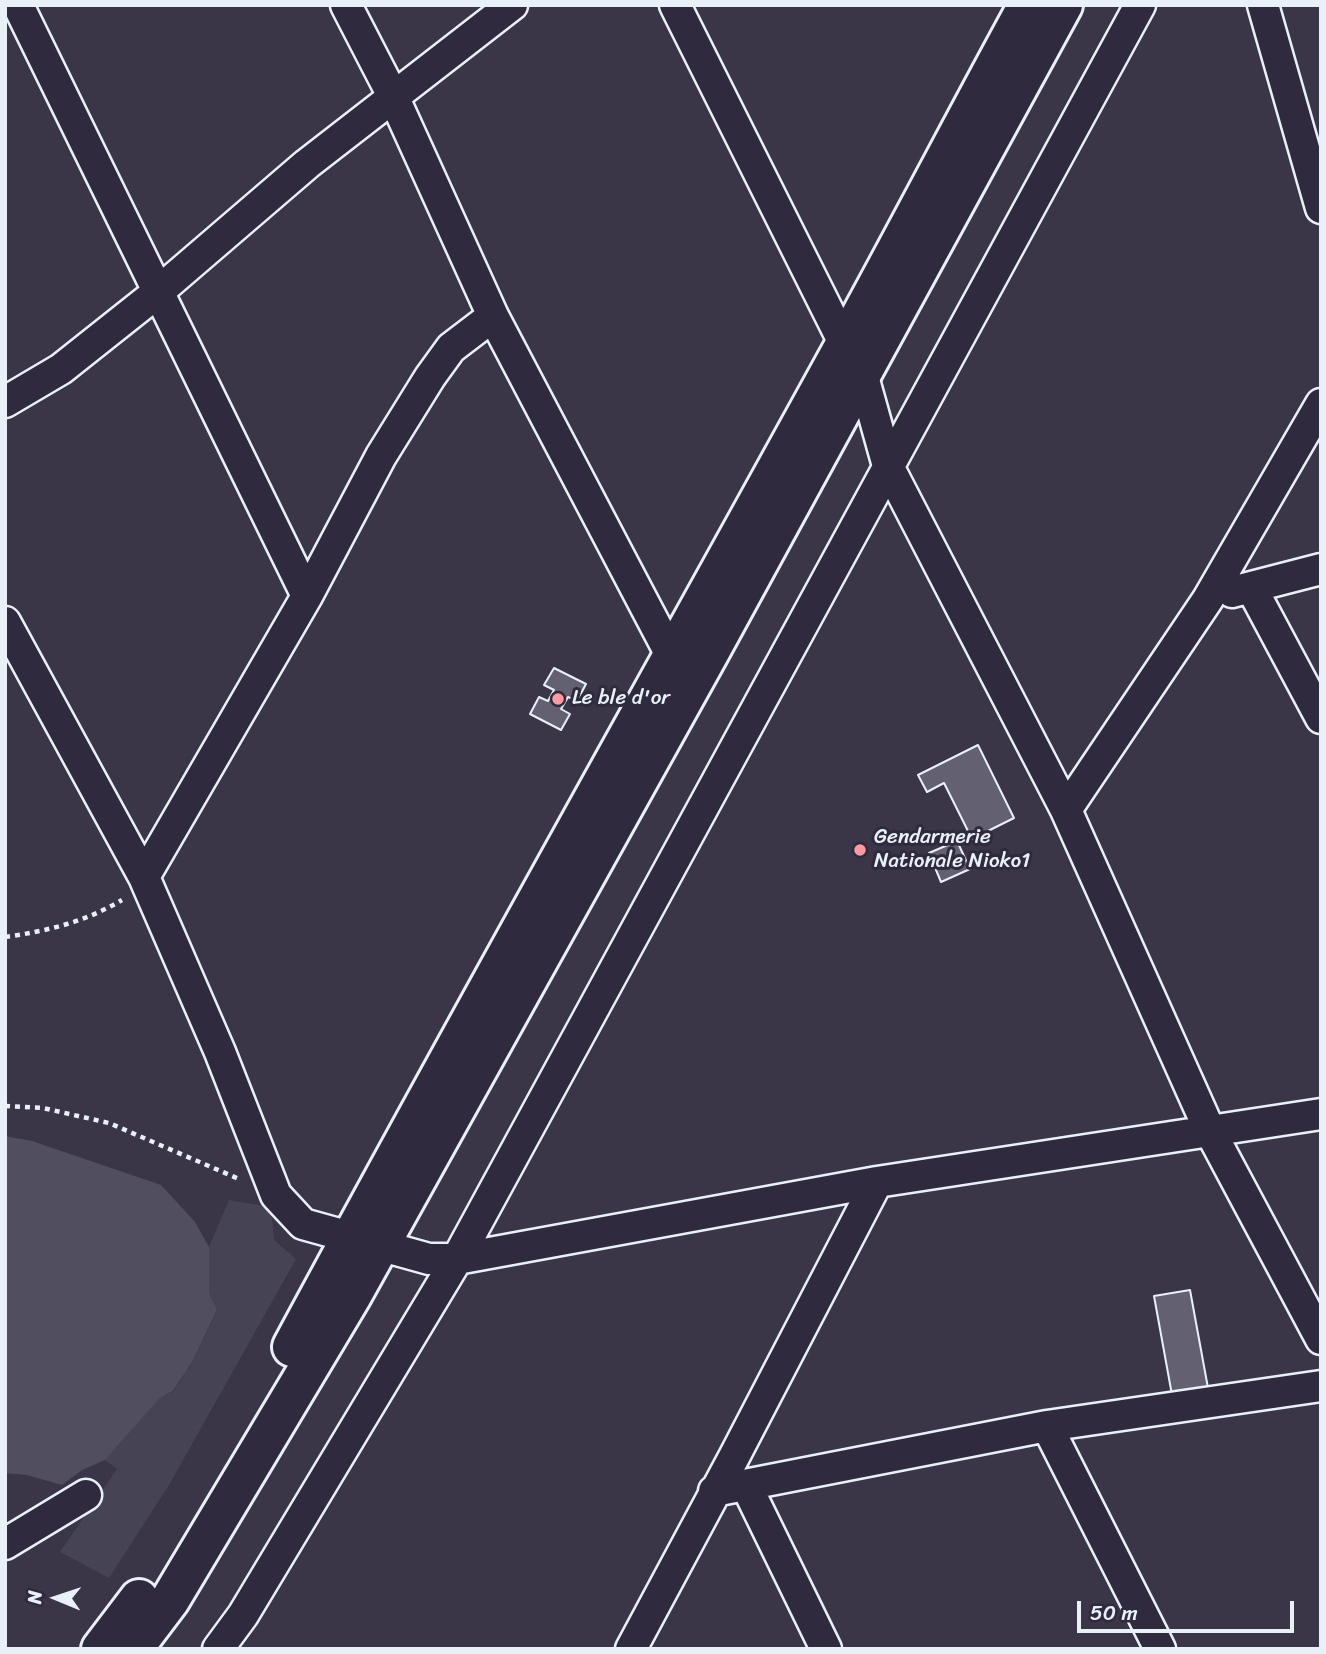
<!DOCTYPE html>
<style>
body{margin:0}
#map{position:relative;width:1326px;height:1654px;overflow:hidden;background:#3a3648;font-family:Sriracha,sans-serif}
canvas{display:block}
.frame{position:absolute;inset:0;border:7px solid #e8f1f8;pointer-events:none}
.north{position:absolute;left:21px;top:1563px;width:70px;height:70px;-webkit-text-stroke:5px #2f2a3d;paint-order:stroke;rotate:272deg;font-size:19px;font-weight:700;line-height:28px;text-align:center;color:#e8f1f8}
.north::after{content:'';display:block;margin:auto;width:24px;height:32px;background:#e8f1f8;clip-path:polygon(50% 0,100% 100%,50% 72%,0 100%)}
.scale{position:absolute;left:1077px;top:1601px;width:217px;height:32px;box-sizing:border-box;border:4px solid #e8f1f8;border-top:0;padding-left:9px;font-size:21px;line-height:24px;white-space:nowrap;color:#e8f1f8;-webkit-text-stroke:5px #2f2a3d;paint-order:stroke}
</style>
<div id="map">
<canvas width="1326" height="1654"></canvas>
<div class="frame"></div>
<div class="north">N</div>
<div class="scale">50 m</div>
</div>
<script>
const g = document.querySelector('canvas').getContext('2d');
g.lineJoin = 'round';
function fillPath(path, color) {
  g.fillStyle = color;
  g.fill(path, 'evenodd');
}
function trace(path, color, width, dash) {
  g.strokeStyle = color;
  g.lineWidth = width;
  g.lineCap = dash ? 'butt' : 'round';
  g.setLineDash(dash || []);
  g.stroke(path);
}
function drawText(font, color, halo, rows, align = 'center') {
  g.font = font + ' Sriracha,sans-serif';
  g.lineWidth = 6;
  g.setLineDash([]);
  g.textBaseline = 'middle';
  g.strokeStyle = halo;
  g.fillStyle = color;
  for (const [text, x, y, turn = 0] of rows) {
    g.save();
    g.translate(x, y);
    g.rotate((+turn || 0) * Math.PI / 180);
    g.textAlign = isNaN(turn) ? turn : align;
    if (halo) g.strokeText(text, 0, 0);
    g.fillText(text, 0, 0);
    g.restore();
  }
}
fillPath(new Path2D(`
 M229,1200l42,7 3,33 22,19 -127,226 -60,93 -49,-26 57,-83 -12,-9 55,-62 14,-7 18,-29 25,-51 -8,-18v-46z`), '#464354');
fillPath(new Path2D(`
 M5,1136l27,5 129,44 34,37 14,25v46l8,17 -25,52 -19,29 -13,7 -55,62 -23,10 -20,15 -35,-10 -22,-2z`), '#504e5f');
const building = new Path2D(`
 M554,668l32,16 -9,17 -9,-4 -7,12 9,5 -9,16 -31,-16 9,-17 9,4 6,-11 -10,-5z
 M978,745l36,73 -42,21 -28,-56 -17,9 -9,-17z
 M957,841l13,28 -29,13 -12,-29z
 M1190,1290l18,98 -36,7 -18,-99z`);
fillPath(building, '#636171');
trace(building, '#e8f1f8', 2);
const street = new Path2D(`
 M18,5l289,591
 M346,5l47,91 100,220 179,341
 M675,5l170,340 17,28 26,93 178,344 143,319 112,210
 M1263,5l58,203
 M5,402l56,-33 97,-77 149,-128 205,-159
 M1251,587l70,131
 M1232,592l89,-23
 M5,622l139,255 76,175 56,143 27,29 126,35h28l420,-77 444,-68
 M1066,810l142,-211 113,-195
 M144,877l163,-281 74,-140 49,-79 21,-29 42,-32
 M1047,1426l113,223
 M746,1485l80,164
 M714,1491l333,-65 274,-40
 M5,1544l81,-49
 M218,1649l25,-34 214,-356 683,-1254
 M631,1649l103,-192 143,-275`);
const secondary = new Path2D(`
 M292,1347c180,-334 367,-664 550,-997 63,-114 123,-230 186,-345
 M101,1649l38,-50
 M133,1649l37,-49 181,-303 357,-642 355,-650`);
trace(street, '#e8f1f8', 35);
trace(secondary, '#e8f1f8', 44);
trace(new Path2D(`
 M5,937c42,-6 80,-15 117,-37
 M5,1106l38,2 66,15 130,56`), '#e8f1f8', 4.5, [5, 5]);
trace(street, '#2f2a3d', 30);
trace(secondary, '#2f2a3d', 38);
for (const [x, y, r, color] of [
 [558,699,7,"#ff9aa2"],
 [860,850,7,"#ff9aa2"]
]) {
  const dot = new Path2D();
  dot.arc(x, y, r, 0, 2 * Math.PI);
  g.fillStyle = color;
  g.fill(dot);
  trace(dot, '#2f2a3d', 2.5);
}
drawText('21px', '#e8f1f8', '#2f2a3d', [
 ["Le ble d'or",572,699],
 ["Gendarmerie",874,838],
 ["Nationale Nioko1",874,862]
], 'left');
</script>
